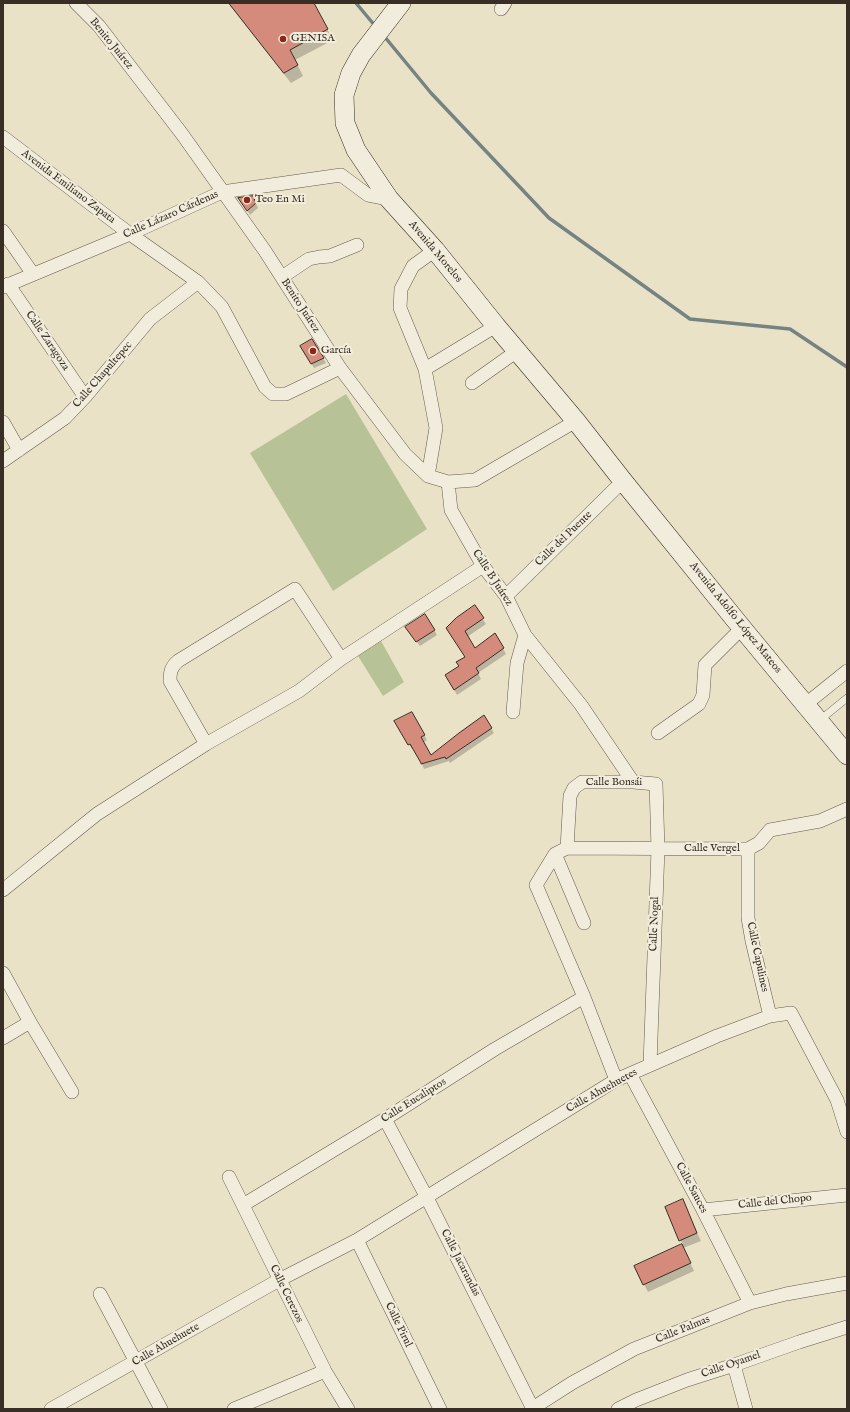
<!DOCTYPE html>
<meta charset="utf-8">
<style>
body{margin:0}
#map{position:relative;width:850px;height:1412px;overflow:hidden;background:#eae2c7;font-family:"IM FELL English",serif}
canvas{display:block}
.frame{position:absolute;inset:0;border:4px solid #382e25;pointer-events:none}
</style>
<div id="map">
<canvas width="850" height="1412"></canvas>
<div class="frame"></div>
</div>
<script>
const g = document.querySelector('canvas').getContext('2d');
g.lineJoin = 'round';
function fillPath(path, color) {
  g.fillStyle = color;
  g.fill(path, 'evenodd');
}
function trace(path, color, width, dash) {
  g.strokeStyle = color;
  g.lineWidth = width;
  g.lineCap = dash ? 'butt' : 'round';
  g.setLineDash(dash || []);
  g.stroke(path);
}
function drawText(font, color, halo, rows, align = 'center') {
  g.font = font + ' "IM FELL English",serif';
  g.lineWidth = 4;
  g.setLineDash([]);
  g.textBaseline = 'middle';
  g.strokeStyle = halo;
  g.fillStyle = color;
  for (const [text, x, y, turn = 0] of rows) {
    g.save();
    g.translate(x, y);
    g.rotate((+turn || 0) * Math.PI / 180);
    g.textAlign = isNaN(turn) ? turn : align;
    if (halo) g.strokeText(text, 0, 0);
    g.fillText(text, 0, 0);
    g.restore();
  }
}
fillPath(new Path2D(`
 M346,394l81,135 -94,62 -83,-138z
 M381,641l23,41 -21,14 -25,-40z`), '#b7c396');
fillPath(new Path2D(`
 M228,3h85l20,37 -38,20 8,16 -12,7z
 M253,197l5,11 -8,7 -10,-16z
 M302,346l21,12 3,5 -12,5z
 M474,607l12,17 -19,13 8,13 20,-16 11,20 -28,19 3,6 -24,16 -11,-20 14,-9 6,-9 -16,-24z
 M425,615l12,20 -17,11 -11,-14z
 M412,713l15,27 -4,3 8,14 53,-40 10,16 -44,30 -1,-2 -25,8 -2,-5v-1l-9,-15 -1,1 -16,-27z
 M682,1200l19,41 -18,7 11,23 -46,21 -13,-26 48,-22 -3,-4z`), '#0003');
trace(new Path2D(`
 M356,3l20,24
 M384,36l47,57 118,125 141,101 100,10 57,38`), '#758382', 3.5);
const building = new Path2D(`
 M229,3h85l14,26 -38,21 8,15 -14,8z
 M253,196l3,7 -9,8 -9,-13z
 M312,339l12,19 -13,6 -11,-18z
 M475,605l9,13 -19,13 10,17 20,-15 9,15 -28,20 3,5 -25,17 -9,-15 14,-9 -3,-4 9,-5 -19,-29 10,-10z
 M425,614l10,16 -19,12 -11,-15z
 M412,712l13,23 -4,2 10,18 28,-22 25,-18 8,13 -46,31 -1,-2 -24,7v-1l-11,-19 -2,1 -14,-24z
 M683,1199l14,34 -18,8 -14,-34z
 M682,1244l9,19 -48,22 -9,-19z`);
fillPath(building, '#d48b7b');
trace(building, '#382e25', 1);
const service = new Path2D(`
 M820,720l27,-22`);
const minor = new Path2D(`
 M76,3l23,23 83,108 83,117 75,117 65,86 23,22 20,6 27,-2 101,-59
 M501,9l4,-6
 M3,137l127,97 68,48 24,25 43,80 8,7h13l54,-26
 M3,231l30,43
 M282,277l27,-18 10,-2 11,-1 27,-11
 M8,284l77,113
 M3,287l127,-53 92,-42 119,-17 27,20 21,4
 M425,369l71,-43
 M472,383l45,-32
 M3,422l16,28
 M3,461l62,-43 20,-21 65,-78 48,-37
 M428,476l8,-48 -11,-59 -25,-61 1,-19 12,-23 22,-16
 M448,482l3,28 32,56 23,30 19,39 56,70 52,77
 M506,596l117,-115
 M806,704l41,-33
 M513,712l4,-49 8,-28
 M658,733l41,-29 4,-9 2,-30 37,-37
 M206,744l-36,-63c0,-9 1,-14 8,-20l117,-72 46,70
 M567,848l3,-52 4,-8 8,-6h51l23,2 2,65 -8,215
 M748,849v69l4,23 18,75
 M555,854l29,69
 M3,890l94,-76 109,-70 93,-53 42,-32 142,-93
 M3,973l27,49 42,70
 M3,1038l27,-16
 M630,1074l73,136 47,93
 M616,1080l-32,-83 -48,-112 19,-31 12,-6 181,1 11,-6 11,-13 50,-9 27,-12
 M385,1119l41,77 107,213
 M229,1177l96,194 23,38
 M243,1205l142,-86 110,-70 89,-52
 M703,1210l144,-15
 M357,1240l83,169
 M100,1294l61,115
 M734,1365l12,44
 M533,1408l39,-25 62,-34 116,-46 36,-9 61,-11
 M51,1409l228,-129 78,-40 259,-160 101,-44 53,-20 21,-3 46,87 10,32
 M234,1409l91,-38
 M618,1409l18,-9 51,-20 47,-15 65,-23 48,-15`);
const secondary = new Path2D(`
 M401,3l-40,52 -10,18 -7,22 1,28 11,27 33,49 46,51 61,76 80,95 47,60 119,147 105,127`);
trace(service, '#645b4e', 8);
trace(minor, '#645b4e', 14);
trace(secondary, '#382e25', 20);
trace(service, '#f1ecdb', 7);
trace(minor, '#f1ecdb', 13);
trace(secondary, '#f1ecdb', 19);
for (const [x, y, r, color] of [
 [283,39,4,"#8f2418"],
 [247,200,4,"#8f2418"],
 [313,351,4,"#8f2418"]
]) {
  const dot = new Path2D();
  dot.arc(x, y, r, 0, 2 * Math.PI);
  g.fillStyle = color;
  g.fill(dot);
  trace(dot, '#f1ecdb', 1.5);
}
drawText('11px', '#382e25', '#f1ecdb', [
 ["GENISA",291,39],
 ["Teo En Mi",255,200],
 ["García",321,351]
], 'left');
drawText('11px', '#382e25', '#f1ecdb', [
 ["Benito Juárez",111,44,51],
 ["Avenida Emiliano Zapata",68,187,37],
 ["Calle Lázaro Cárdenas",171,215,-24],
 ["Avenida Morelos",435,252,50],
 ["Benito Juárez",300,306,57],
 ["Calle Zaragoza",47,341,56],
 ["Calle Chapultepec",103,375,-49],
 ["Calle del Puente",564,539,-44],
 ["Calle B Juárez",492,578,57],
 ["Avenida Adolfo López Mateos",735,618,51],
 ["Calle Bonsái",614,783],
 ["Calle Vergel",712,849],
 ["Calle Nogal",655,924,-88],
 ["Calle Capulines",757,957,78],
 ["Calle Ahuehuetes",602,1091,-29],
 ["Calle Eucaliptos",414,1101,-32],
 ["Calle Sauces",691,1188,62],
 ["Calle del Chopo",775,1202,-6],
 ["Calle Jacarandas",460,1263,63],
 ["Calle Cerezos",286,1294,64],
 ["Calle Pirul",398,1325,64],
 ["Calle Palmas",683,1330,-22],
 ["Calle Ahuehuete",166,1345,-30],
 ["Calle Oyamel",731,1365,-19]
]);
</script>
